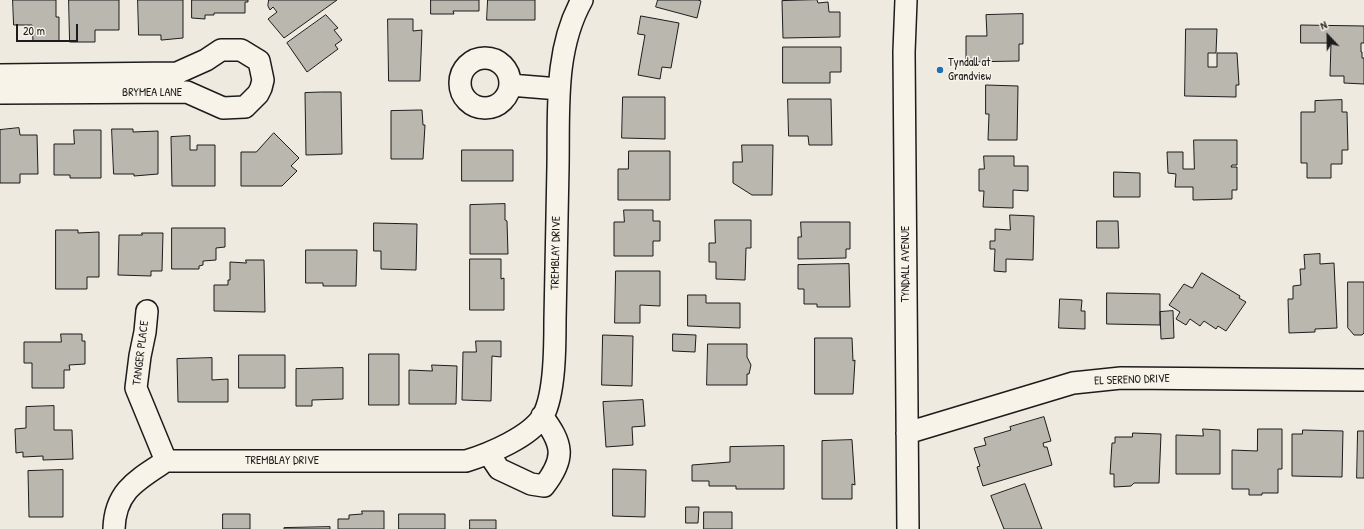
<!DOCTYPE html>
<style>
body{margin:0}
#map{position:relative;width:1364px;height:529px;overflow:hidden;background:#eeeae0;font-family:"Patrick Hand",sans-serif}
canvas{display:block}
.north{position:absolute;left:1308px;top:16px;width:40px;height:40px;-webkit-text-stroke:3px #f7f3e8;paint-order:stroke;rotate:338deg;font-size:11px;font-weight:700;line-height:16px;text-align:center;color:#1c1c1c}
.north::after{content:'';display:block;margin:auto;width:14px;height:18px;background:#1c1c1c;clip-path:polygon(50% 0,100% 100%,50% 72%,0 100%)}
.scale{position:absolute;left:16px;top:24px;width:62px;height:18px;box-sizing:border-box;border:2px solid #1c1c1c;border-top:0;padding-left:5px;font-size:12px;line-height:14px;white-space:nowrap;color:#1c1c1c;-webkit-text-stroke:3px #f7f3e8;paint-order:stroke}
</style>
<div id="map">
<canvas width="1364" height="529"></canvas>
<div class="north">N</div>
<div class="scale">20 m</div>
</div>
<script>
const g = document.querySelector('canvas').getContext('2d');
g.lineJoin = 'round';
function fillPath(path, color) {
  g.fillStyle = color;
  g.fill(path, 'evenodd');
}
function trace(path, color, width, dash) {
  g.strokeStyle = color;
  g.lineWidth = width;
  g.lineCap = dash ? 'butt' : 'round';
  g.setLineDash(dash || []);
  g.stroke(path);
}
function drawText(font, color, halo, rows, align = 'center') {
  g.font = font + ' "Patrick Hand",sans-serif';
  g.lineWidth = 3;
  g.setLineDash([]);
  g.textBaseline = 'middle';
  g.strokeStyle = halo;
  g.fillStyle = color;
  for (const [text, x, y, turn = 0] of rows) {
    g.save();
    g.translate(x, y);
    g.rotate((+turn || 0) * Math.PI / 180);
    g.textAlign = isNaN(turn) ? turn : align;
    if (halo) g.strokeText(text, 0, 0);
    g.fillText(text, 0, 0);
    g.restore();
  }
}
const building = new Path2D(`
 M13,0h43v17h3v24h-26l-1,-16h-18z
 M69,0h50v30h-24v12h-25z
 M138,0h45v38l-21,2h-1v-5h-22z
 M192,0h56v2h-3v11h-31v2h-9v4l-13,-1z
 M269,0h68l-53,38 -16,-19 9,-7 -4,-5 -3,3 -2,-4z
 M431,0h48v11h-26l1,3h-23z
 M488,0h47v20h-48z
 M658,0h40l3,1 -4,17 -41,-11z
 M817,0l1,3 10,-1 1,10h11v25l-57,1 -1,-37z
 M1023,14v30h-4v17l-53,1v-26h21l-1,-21z
 M326,15l12,13 -4,2 8,10 -7,5 3,4 -31,23 -20,-29z
 M641,16l38,7 -8,45 -9,-1 -2,12 -22,-4 7,-40 -7,-1z
 M388,19h25v12l9,-1 -2,51h-31z
 M1301,25l63,1v17h-3v9h1v6h2v26l-20,-1v-7h-14l1,-33h-30z
 M1186,29h31l-1,24h-8v14h9v-14h20l2,32h-3v12l-51,-1z
 M783,47h58v25h-11v11h-47z
 M986,85l32,1 -1,54h-29l1,-26h-3z
 M322,92h19l1,62 -36,1 -1,-62z
 M623,97h42v42l-43,-1z
 M788,99h43l1,46h-23l-1,-9h-19z
 M1342,100v12h5l1,38h-6v14h-11v14h-24v-15h-6v-51h14v-11z
 M420,110h2l1,15h2l-2,34h-32v-48z
 M19,128l1,7h17l1,39h-18v9h-20v-53z
 M112,129h21v3l25,-1v43l-24,2v-2h-20z
 M74,130h27v48h-31v-3h-16v-31h20z
 M274,133l25,25 -8,8 6,5 -15,15h-41v-34h15z
 M190,136v14h7v-5h18v41h-43l-1,-49z
 M1194,140h43v25h-5l-1,2h6v23h-5v9l-39,1v-13h-18l1,-13 -8,-1 -1,-21h16v17h11z
 M742,145h31l-1,50h-20l-19,-12v-21h9z
 M462,150h51v31h-51z
 M629,151h41v49h-52v-31h10z
 M984,156h30v10h14v25l-15,-1v18l-30,-1 1,-16h-5v-22h5z
 M1114,172l26,1v24h-26z
 M505,204v16l2,1 1,33h-38v-49z
 M624,210h29v11h7v20h-7v15h-39v-34h10z
 M1010,215l24,1 -1,44 -27,-1v13l-12,-1 1,-22h-5v-8h5v-12l15,1z
 M715,220h36v28h-5l-1,32 -29,-1v-17h-7v-19h6z
 M1097,221h21l1,27h-22z
 M801,222h49v27h-4v9l-48,1v-22h3z
 M374,223l43,1 -1,46 -35,-1v-18h-7z
 M172,228h53v19l-9,1v12l-13,1v4l-4,1v3h-27z
 M56,230h22v3l21,-1v45h-12v12h-31z
 M142,233h21l-1,38h-11v5l-33,-1 1,-40h23z
 M306,250h51l-1,36h-33v-3h-17z
 M1320,254v10l14,-1 3,65 -22,1v3l-26,1 -1,-34h5v-13l8,-1 -1,-16h5l-1,-14z
 M470,259h31v20l3,-1v32h-34z
 M246,260h18l1,52 -51,-1v-26h14v-5h2v-18l16,1z
 M849,264l1,43h-33v-3h-13v-15h-6v-24z
 M616,271h44v35l-20,-1v18h-25z
 M1202,273l38,23 -1,2 7,4 -20,29 -8,-5 -2,3 -12,-8 -4,5 -10,-7 -4,6 -10,-6 4,-7 -11,-7 15,-21 8,4z
 M1348,282h16v51l-2,2h-8l-6,-7z
 M1107,293l53,1v31l-53,-1z
 M688,295h18v8h34v25l-52,-2z
 M1060,299l22,1 -1,11h4v18l-26,-1z
 M1173,311l1,27 -13,1 -1,-27z
 M61,334h21v7h3v23l-16,1 1,5h-6v18h-32v-25h-8v-21h37z
 M673,334l23,1 -1,17 -22,-1z
 M603,335l30,1 -1,50 -30,-1z
 M815,338h37l1,23 2,-1 -2,34h-38z
 M476,341h25v16l-9,-1 -1,45 -29,-1 1,-48h13z
 M708,344h39v13l4,8 -2,9h-2v11h-40z
 M369,354h30v51h-30z
 M239,355h46v33h-46z
 M212,358v22l16,-1v23h-50l-1,-43z
 M432,365l25,1 -1,38h-47v-34l23,1z
 M343,368v31l-31,1v6h-16v-37z
 M643,400l2,26 -13,1 1,18 -27,2 -3,-45z
 M54,406v24h18l1,29 -30,1v-4l-20,1v-5l-7,1 -1,-24 11,-1v-21z
 M1044,417l7,24 -8,2 1,4h3l5,18 -69,21 -6,-19 3,-1 -6,-18 12,-3 -2,-7 27,-8 -1,-3z
 M1203,429l17,1v44h-44v-39l27,1z
 M1258,429h24v40h-4v24h-16v2h-13v-6h-17v-39l25,1z
 M1303,430l40,1 -1,46 -50,-1v-42h10z
 M1358,431h6v47h-7z
 M1133,433l28,1 -2,49h-25l-3,3 -17,1v-13h-4l2,-31h3v-6h17z
 M852,440l3,45 -3,-1v15h-30v-58z
 M784,446v43h-48v-3h-27v-5h-17v-16l38,-3v-15z
 M613,469l33,1 -1,47 -32,-1z
 M63,470v47h-34l-1,-46z
 M1025,484l17,45h-38l-13,-33z
 M686,507h13l-1,16h-12z
 M362,511h22v18h-46v-10h11v-4l13,-1z
 M704,512h28v17h-28z
 M223,514h27v15h-27z
 M399,514h46v15h-46z
 M470,520h26v9h-26z
 M330,527v2h-46v-1z`);
fillPath(building, '#bab7af');
trace(building, '#1c1c1c', 1);
const minor = new Path2D(`
 M906,0l-2,52 4,477
 M460 83a25 25 0 1 1 50 0a25 25 0 1 1-50 0Z
 M0,75l177,-2 29,-13 15,-10h20l18,11 4,19 -2,8 -3,6 -13,13 -22,1 -36,-16 -187,1
 M510,85l49,4
 M147,311l-2,21 -5,24 -4,32 30,73
 M907,433l166,-50 48,-5 243,2
 M489,454l10,15 32,15 13,2c22,-28 19,-42 -2,-70
 M114,529c1,-38 23,-49 52,-68h300c23,-7 64,-24 77,-45 12,-22 12,-70 12,-96 1,-51 2,-103 3,-154 1,-56 -4,-116 24,-166`);
trace(minor, '#1c1c1c', 24);
trace(minor, '#f7f3e8', 21);
for (const [x, y, r, color] of [
 [940,70,4,"#1f6fb2"]
]) {
  const dot = new Path2D();
  dot.arc(x, y, r, 0, 2 * Math.PI);
  g.fillStyle = color;
  g.fill(dot);
  trace(dot, '#f7f3e8', 1.5);
}
drawText('12px', '#1c1c1c', '#f7f3e8', [
 ["Tyndall at",948,63],
 ["Grandview",948,77]
], 'left');
drawText('12px', '#1c1c1c', '#f7f3e8', [
 ["BRYMEA LANE",152,93],
 ["TREMBLAY DRIVE",556,253,-89],
 ["TYNDALL AVENUE",906,264,-90],
 ["TANGER PLACE",141,353,-83],
 ["EL SERENO DRIVE",1132,380,-2],
 ["TREMBLAY DRIVE",282,461]
]);
</script>
